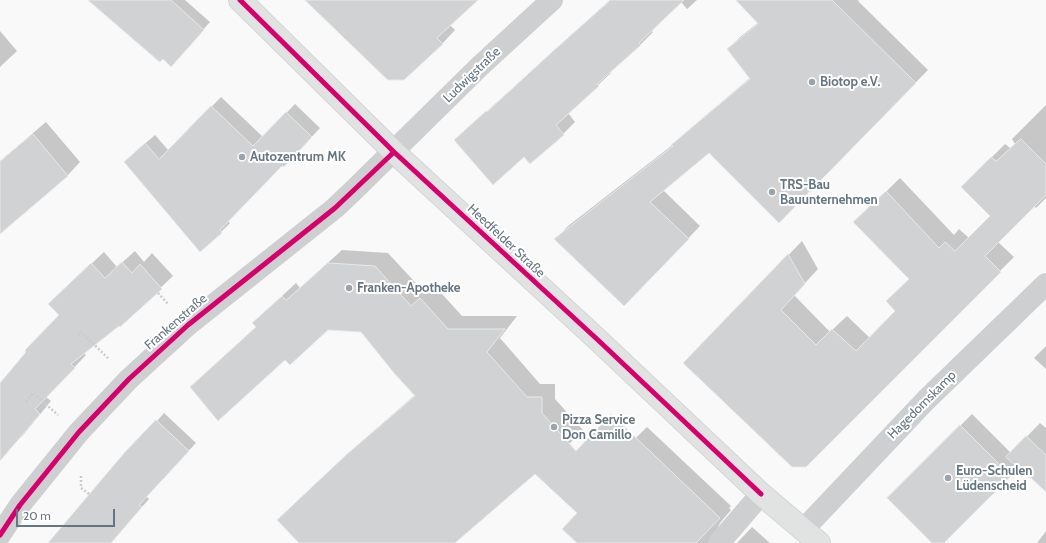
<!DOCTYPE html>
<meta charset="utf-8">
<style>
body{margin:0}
#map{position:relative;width:1046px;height:543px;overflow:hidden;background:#f9f9f9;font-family:Cabin,sans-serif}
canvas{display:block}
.scale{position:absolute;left:16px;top:509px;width:99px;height:18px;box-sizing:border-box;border:2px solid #657683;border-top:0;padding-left:5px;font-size:12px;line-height:14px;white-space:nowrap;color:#657683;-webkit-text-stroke:3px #fff;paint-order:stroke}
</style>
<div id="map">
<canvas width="1046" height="543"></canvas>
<div class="scale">20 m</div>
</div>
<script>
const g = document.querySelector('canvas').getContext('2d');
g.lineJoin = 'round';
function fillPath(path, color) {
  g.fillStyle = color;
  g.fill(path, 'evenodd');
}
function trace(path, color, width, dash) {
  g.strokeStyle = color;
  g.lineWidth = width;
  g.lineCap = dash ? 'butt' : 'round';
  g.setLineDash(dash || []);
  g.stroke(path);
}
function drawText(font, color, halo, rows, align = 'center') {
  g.font = font + ' Cabin,sans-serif';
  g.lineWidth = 4;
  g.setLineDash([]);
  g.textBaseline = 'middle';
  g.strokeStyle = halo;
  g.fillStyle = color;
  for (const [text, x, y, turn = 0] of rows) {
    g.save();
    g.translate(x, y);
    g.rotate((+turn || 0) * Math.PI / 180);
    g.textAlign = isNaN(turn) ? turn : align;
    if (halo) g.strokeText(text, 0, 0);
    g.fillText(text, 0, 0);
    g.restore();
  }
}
fillPath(new Path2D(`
 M89,0h96l25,22 -31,35 -16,1z
 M306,0h171l-27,25 5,5 -13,14z
 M610,0h87l-10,9 -6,-7 -30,28 2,2 -13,13 -31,27 2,1 -13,12 -30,28 7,9 -12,12 -39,21 -69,-15z
 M738,0h121l-1,1 70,69 -149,151 -70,-69 -46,38 37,36 -63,66 -81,-53 12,-13 107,-83 10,-10 65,-55 -22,-29 12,-12 18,-14z
 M0,31l17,20 -17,16z
 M221,97l42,40 32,-33 25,24 -27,29 -11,7 -54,57 2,2 -9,9 -87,-79 21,-18 14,16z
 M1046,105v93l-10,10 -2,-2 -36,36 16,15 -209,209 -121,-103 118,-122 16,28 -24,26 36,37 17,-16 23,22 27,-27 13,-32 -55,-57 45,-44 54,57 5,-6 10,9 22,-22 -29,-29 43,-43 5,4 5,-4 -3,-5z
 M46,122l34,40 -12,13 -68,58v-72z
 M342,250l46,3 37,40 9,-8 28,31h55l-17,22 40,46h15v15l28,31 -14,14 -115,99h-154l-8,-36 69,-65 54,-47 -54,-64 -33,-2 -43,29 -94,29 66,-61 -4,-3 14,-13 29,-27 4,5z
 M135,251l9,11 8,-9 21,23 -53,50 -1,-2 -35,29 2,2 -40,42 5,4 -27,33 -12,12 -12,-9v-53l61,-69v-23l43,-40 13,15z
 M1046,346v23l-12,-11z
 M164,413l32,30 -50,53 3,3 -32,37 -7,7h-60z
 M972,414l39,39 29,-30 6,5v62l-28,-23 -75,76h-6l-49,-45z
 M647,427l84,79 -2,2 2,2 -11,13 -3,6 8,14h-146v-30l-10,-9z
 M752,527l18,16h-33z
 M1046,531v12h-9z`), '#0003');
const building = new Path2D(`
 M88,0h83l33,30 -33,37 -8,-8 -3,3z
 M305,0h173l-41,38 6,6 -39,36h-16z
 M611,0h73l-45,43 2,2 -44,39 2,2 -43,39 8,10 -34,29 -6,-7 -31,28 -39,-45 32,-29 1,1 64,-59z
 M736,0h96l84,83 -137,140 -70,-70 -59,49 39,37 -65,67 -70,-67 119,-93 -2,-1 79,-66 -23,-30 31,-25z
 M211,106l42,40 33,-34 26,25 -28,30 -2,-1 -62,64 2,3 -22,19 -76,-90 21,-19 14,16z
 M33,134l35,42 -68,58v-72z
 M1021,139l25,25v31l-61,61 16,16 -195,195h-14l-109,-104 105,-109 17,30 -24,26 35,35 16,-16 24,22 39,-40 -9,-10 23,-22 -56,-57 33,-31 53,57 6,-6 10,9 35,-35 -29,-29 30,-30 5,4z
 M122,262l10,11 8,-9 22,25 -42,38 -1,-1 -48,38 4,4 -40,41 5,5 -40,47v-78l26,-31 -1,-2 34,-35 -11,-11 43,-41 14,15z
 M328,263l47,3 36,40 9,-8 28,31h57l-18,23 40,45h15v16l34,38 35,-37 109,104 -24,25h-119l-15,-14 15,-16 -42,-39 -80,69h-156l-22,-23 69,-65 69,-59 -21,-23 -33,-41 -33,-2 -38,35 -5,-5 -67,61 -28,-34 66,-60 -4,-4 30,-27 4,4z
 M156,420l33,31 -50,54 3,2 -31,36h-63l77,-91z
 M960,425l51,51 -67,67h-12l-45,-45z
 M1026,436l20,19v37l-16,-15 -1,1 -23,-21z`);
fillPath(building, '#d0d2d3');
trace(building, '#e8e8e8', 1);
const major = new Path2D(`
 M240,0l154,152 205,189 162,153 58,49`);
trace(major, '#d5d6d7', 24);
trace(new Path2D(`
 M158,293l10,11
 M78,335l3,-3 28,27
 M26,402l7,-9 25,22
 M81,476v12l8,6`), '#cbcccd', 2.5, [2, 2]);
trace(new Path2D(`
 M803,530l123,-130 120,-116
 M0,535l20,-30 59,-73 50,-53 59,-54 147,-117 20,-19 125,-123 72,-66
 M719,543l42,-49`), '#cecfd0', 22);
trace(major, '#e1e2e2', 22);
trace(new Path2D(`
 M240,0l154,152 205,189 162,153
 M0,535l20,-30 59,-73 50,-53 59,-54 147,-117 59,-56`), '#d6006c', 5);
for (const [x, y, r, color] of [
 [812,82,4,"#99a4ac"],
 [242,157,4,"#99a4ac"],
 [772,192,4,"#99a4ac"],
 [349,288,4,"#99a4ac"],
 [554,427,4,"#99a4ac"],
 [948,478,4,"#99a4ac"]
]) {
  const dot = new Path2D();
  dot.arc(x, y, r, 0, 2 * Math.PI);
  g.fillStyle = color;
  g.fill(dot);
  trace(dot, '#fff', 1.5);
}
drawText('13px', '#657683', '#fff', [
 ["Ludwigstraße",472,75,-44],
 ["Heedfelder Straße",506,241,43],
 ["Frankenstraße",176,322,-41],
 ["Hagedornskamp",922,405,-45]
]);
drawText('bold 13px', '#657683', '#fff', [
 ["Biotop e.V.",820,82],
 ["Autozentrum MK",250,157],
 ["TRS-Bau",780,185],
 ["Bauunternehmen",780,200],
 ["Franken-Apotheke",357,288],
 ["Pizza Service",562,420],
 ["Don Camillo",562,435],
 ["Euro-Schulen",956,471],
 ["Lüdenscheid",956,486]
], 'left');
</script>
